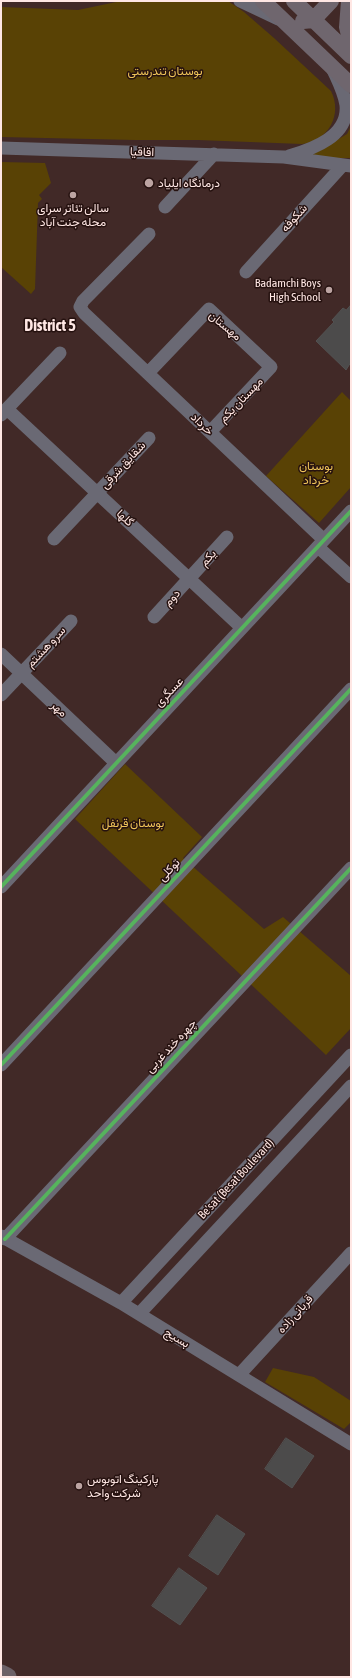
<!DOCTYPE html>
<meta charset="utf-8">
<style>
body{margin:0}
#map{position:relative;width:352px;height:1678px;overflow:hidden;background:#412927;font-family:"Asap Condensed",sans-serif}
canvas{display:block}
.frame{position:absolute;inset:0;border:2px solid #ffe7e4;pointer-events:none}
</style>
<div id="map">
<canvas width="352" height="1678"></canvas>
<div class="frame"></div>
</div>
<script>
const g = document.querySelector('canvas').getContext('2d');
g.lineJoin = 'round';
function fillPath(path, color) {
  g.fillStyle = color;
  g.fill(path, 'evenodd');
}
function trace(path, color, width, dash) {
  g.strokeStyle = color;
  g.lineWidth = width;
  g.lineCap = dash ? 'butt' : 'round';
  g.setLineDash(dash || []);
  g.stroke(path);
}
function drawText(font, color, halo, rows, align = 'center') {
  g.font = font + ' "Asap Condensed",Vazirmatn,sans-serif';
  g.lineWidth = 3;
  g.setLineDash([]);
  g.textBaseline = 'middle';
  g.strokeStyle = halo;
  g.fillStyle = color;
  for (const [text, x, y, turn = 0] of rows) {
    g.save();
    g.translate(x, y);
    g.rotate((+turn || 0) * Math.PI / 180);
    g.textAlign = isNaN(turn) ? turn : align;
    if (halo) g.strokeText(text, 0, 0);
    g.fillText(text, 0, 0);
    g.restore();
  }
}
fillPath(new Path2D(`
 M121,1h107l16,11 30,26 57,53c12,24 -3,50 -29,53l-104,-4h-63l-134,-3v-130l77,3z
 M351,126v32h-44l40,-24z
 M1,162l44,1 6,20 -12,12 3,4 -4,4 -3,86 -4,5 -30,-27z
 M342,392l9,9v86l-32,36 -53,-47z
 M125,764l77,73 -19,21 81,71 19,-12 68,59v52l-25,27 -251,-236z
 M273,1368l41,9 37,24v21l-7,7 -79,-47z`), '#594205');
const building = new Path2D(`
 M351,305v57l-5,8 -30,-29 18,-19 -2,-2 11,-12 3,2z
 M286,1438l28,18 -22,32 -27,-19z
 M217,1515l28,19 -27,41 -29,-19z
 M179,1568l28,20 -27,37 -28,-19z`);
fillPath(building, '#4c4b4b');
trace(building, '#525252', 1);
trace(new Path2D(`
 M240,1l38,18
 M1,148l283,9 67,9
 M289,156c24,-7 60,-20 57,-51 -2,-13 -8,-24 -13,-35
 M165,207l49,-53
 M149,234l-66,67 -3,6 4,6 240,227
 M246,272l97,-107
 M148,373l61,-64 62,58 -61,65
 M7,409l235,219
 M1,415l59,-62
 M54,539l95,-101
 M318,547l33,30
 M154,617l73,-80
 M1,654l115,109
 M1,695l70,-74
 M1,887l350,-376
 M1,1065l350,-376
 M1,1236l120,67 230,141
 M5,1239l346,-371
 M121,1303l230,-248
 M139,1314l212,-228
 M239,1375l112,-122`), '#6a6974', 13);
trace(new Path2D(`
 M263,1l88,84
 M294,1l57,55
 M349,1l-2,26 4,16
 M303,21l10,-1 18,-19`), '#6f666e', 16);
trace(new Path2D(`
 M1,1674l6,3`), '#6c6167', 19);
trace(new Path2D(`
 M1,887l350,-376
 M1,1065l350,-376
 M5,1239l346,-371`), '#56b35d', 4);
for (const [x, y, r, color] of [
 [149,183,5,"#bca4a2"],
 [73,195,4,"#bca4a2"],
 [329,290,4,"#bca4a2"],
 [79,1486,4,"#bca4a2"]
]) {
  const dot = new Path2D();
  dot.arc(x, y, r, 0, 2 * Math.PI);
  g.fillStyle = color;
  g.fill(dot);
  trace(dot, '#25110f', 1.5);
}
drawText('12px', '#f0c559', '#25110f', [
 ["بوستان تندرستی",165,71],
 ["بوستان",316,466],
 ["خرداد",316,480],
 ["بوستان قرنفل",133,823]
]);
drawText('12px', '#ffe7e4', '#25110f', [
 ["اقاقیا",142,152,2],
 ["شکوفه",294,218,-48],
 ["مهستان",225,326,40],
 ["مهستان یکم",241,400,-46],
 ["خرداد",202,424,44],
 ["شقایق شرقی",123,465,-47],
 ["گلها",125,518,43],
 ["یکم",208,558,-48],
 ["دوم",172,598,-48],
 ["سرو هشتم",46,647,-47],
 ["عسگری",169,692,-47],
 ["مهر",59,709,43],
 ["توکلی",169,870,-47],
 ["چهره خند غربی",171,1046,-47],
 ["Be'sat (Besat Boulevard)",236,1179,-47],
 ["قربانی زاده",295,1314,-48],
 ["بسیج",177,1338,31]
]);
drawText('12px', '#ffe7e4', '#25110f', [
 ["درمانگاه ایلیاد",158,183],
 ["سالن تئاتر سرای",73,208,"center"],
 ["محله جنت آباد",73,222,"center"],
 ["Badamchi Boys",321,283,"right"],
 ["High School",321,297,"right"],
 ["پارکینگ اتوبوس",87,1479],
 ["شرکت واحد",87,1493]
], 'left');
drawText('bold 16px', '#ffe7e4', '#25110f', [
 ["District 5",50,326]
]);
</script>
